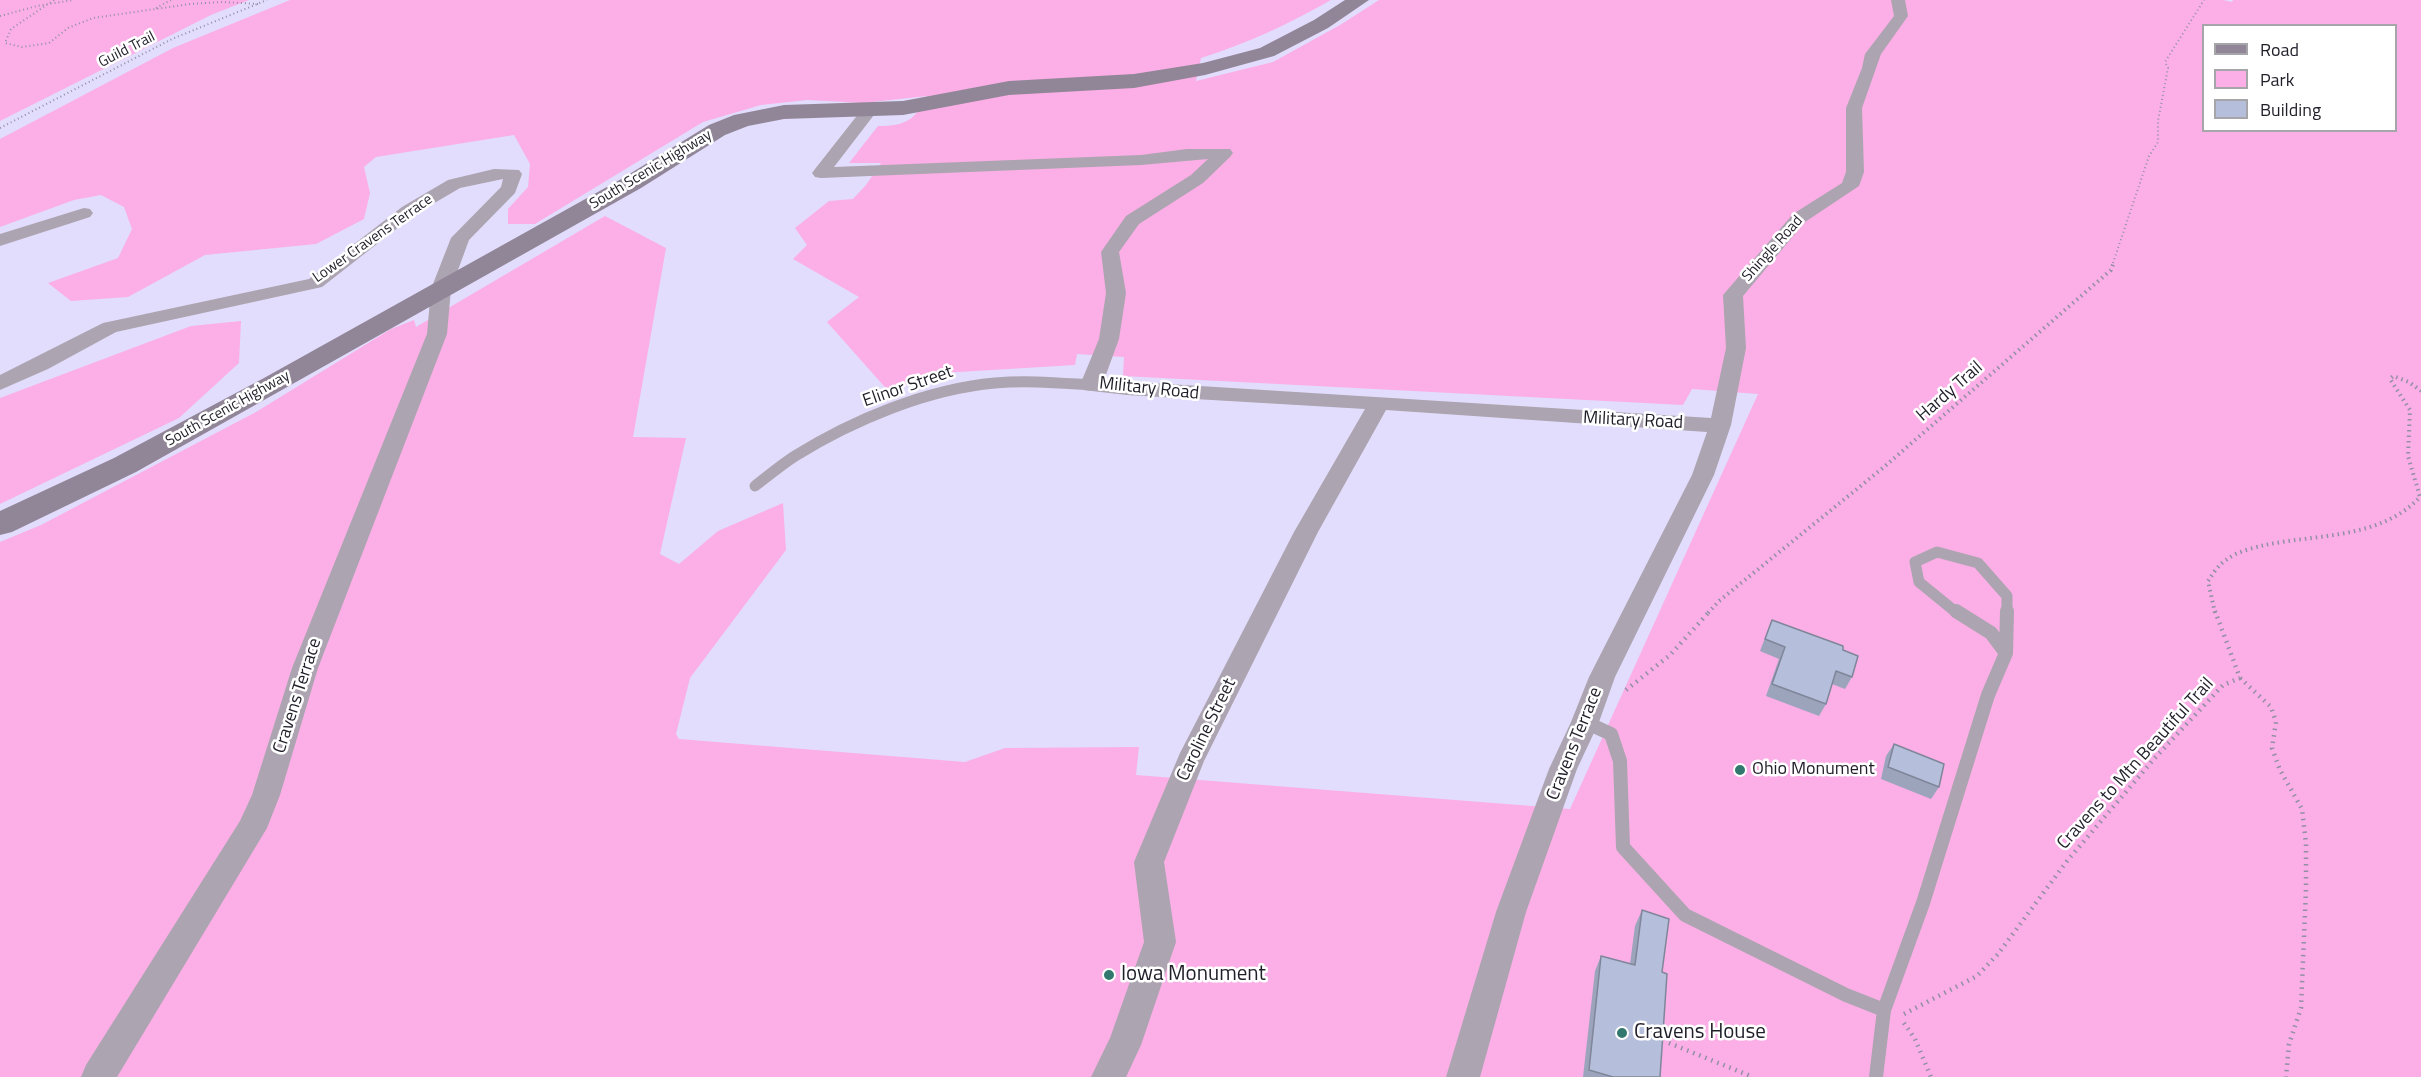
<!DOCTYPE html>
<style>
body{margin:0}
#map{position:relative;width:2421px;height:1077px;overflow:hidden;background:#e2ddfc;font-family:"Titillium Web",sans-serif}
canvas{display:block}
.legend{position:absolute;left:2202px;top:24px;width:195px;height:108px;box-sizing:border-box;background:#fff;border:2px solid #a6a5a9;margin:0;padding:8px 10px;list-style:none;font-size:18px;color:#201e29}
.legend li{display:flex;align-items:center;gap:12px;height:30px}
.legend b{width:30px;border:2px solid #a6a5a9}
</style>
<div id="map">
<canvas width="2421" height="1077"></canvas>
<ul class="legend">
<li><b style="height:8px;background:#918697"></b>Road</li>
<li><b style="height:16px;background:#fbafe6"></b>Park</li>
<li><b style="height:16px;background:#b5bfdb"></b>Building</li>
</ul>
</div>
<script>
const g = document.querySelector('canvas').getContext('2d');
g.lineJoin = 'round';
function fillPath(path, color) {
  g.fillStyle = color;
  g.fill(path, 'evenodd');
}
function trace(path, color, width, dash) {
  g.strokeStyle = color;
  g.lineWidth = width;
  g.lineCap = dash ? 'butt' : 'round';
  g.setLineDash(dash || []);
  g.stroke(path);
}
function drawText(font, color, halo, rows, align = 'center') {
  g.font = font + ' "Titillium Web",sans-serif';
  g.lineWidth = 5;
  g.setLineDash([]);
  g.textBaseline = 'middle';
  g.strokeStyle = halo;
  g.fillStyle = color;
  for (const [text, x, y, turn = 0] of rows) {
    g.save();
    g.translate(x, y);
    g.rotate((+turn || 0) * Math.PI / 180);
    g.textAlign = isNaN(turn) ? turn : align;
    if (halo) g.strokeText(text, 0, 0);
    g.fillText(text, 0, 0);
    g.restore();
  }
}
fillPath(new Path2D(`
 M0,0h249l-38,15 -211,106z
 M290,0h1041c-42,24 -83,43 -130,58l-5,23 77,-19 67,-37 39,-25h844l9,2 1,-2h188v1077h-2421v-535l41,-17 215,-113 135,-83 23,-9 2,7 189,-111 61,32 -33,189 53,1 -26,116 19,10 39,-33 65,-28 3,47 -96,128 -14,56 3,5 286,23 40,-14 134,-1 -3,28 434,34 188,-415 -66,-5 -9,16 -560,-29 1,-19 -47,-3 -2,11 -150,9 -34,20 -64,-72 32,-25 -66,-38 14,-14 -12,-17 34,-27 24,-2 13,-14 15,-22h-32l29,-37c28,0 37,-6 49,-30l-64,7 -56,-3 -46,5 -58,17 -168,102h-27v-15l20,-22 2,-23 -16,-29 -138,22 -12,10 6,26 -6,26 -48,25 -111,11 -77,42 -57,4 -23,-18 70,-25 14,-29 -8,-22 -23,-12 -27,5 -74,27v-88l173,-91zM2204,26h192v104h-192z
 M241,321l-2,42 -60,55 -179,86v-106l191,-72z`), '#fbafe6');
trace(new Path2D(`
 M54,0l-43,29 -6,14 17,4 27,-4 19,-15 25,-10 97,-14 33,-2 35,2
 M156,8l15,-8
 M0,16l37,-10 36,-6
 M0,128l172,-89 95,-39
 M2113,263l36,-107 9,-14v-21l10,-53 -3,-6 39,-62`), '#938fa6', 2, [1, 3]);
trace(new Path2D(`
 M1708,613l11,-12 165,-134 227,-197 3,-8
 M2215,613l-7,-32c5,-7 10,-16 18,-21 10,-8 26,-12 39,-15 52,-11 116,-6 155,-48l-12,-41 2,-46 -20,-31 3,-3 16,6 12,9`), '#938fa6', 4, [1.5, 4]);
trace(new Path2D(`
 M2240,678l31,29 5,15 -4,26 8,22 22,39 4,35v45l-5,119 -12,36 -3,33
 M1626,690l44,-35 40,-44
 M1904,1014l73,-38 21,-22 69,-93 87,-102 69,-74 17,-7 -25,-67
 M1904,1023l11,16 16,38
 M1669,1043l84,34`), '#938fa6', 4.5, [1.5, 5]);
trace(new Path2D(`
 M755,486c13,-10 26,-21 40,-30 58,-36 132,-67 200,-73 32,-3 64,0 96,2
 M1957,613l-38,-31 -4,-20 22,-10 41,11 29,33v17`), '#aca4b0', 11);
trace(new Path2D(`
 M1956,611l35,22 15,20
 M2006,653l1,-42
 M1585,722l26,12 9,27 3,86 62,68 161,80 38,15 -8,67
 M1884,1010l39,-107 65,-208 18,-42`), '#aca4b0', 14);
fillPath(new Path2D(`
 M1891,0h14l3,16 -27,38 -19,54 2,64 -5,14 -54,36 -62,74 3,52 -15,77 -17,50 -99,202 -16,45 -22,47 -51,143 -46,165h-34l50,-165 53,-143 22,-47 18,-45 103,-202 15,-43 -321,-22 -68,122 -114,229 -40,101 12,80 -35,103 -15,32h-35l19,-39 34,-96 -10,-80 46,-109 114,-221 71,-123 -238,-14 -44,-5 -3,-5 19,-46 7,-46 -5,-41 25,-36 65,-41 17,-16 -67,6 -320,13 -6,-1 -3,-4 3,-4 48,-61 6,-2 8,5 -43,56 307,-12 46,-6h43l3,4 -3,4 -27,26 -64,41 -20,28 7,41 -7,46 -15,41 607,38 15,-70 -3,-53 70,-81 49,-31 4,-11v-64l16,-40 3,-14 29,-38z
 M494,169l25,1 3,4 -7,19 -46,47 -18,49 -4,45 -129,334 -38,127 -13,33 -150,249h-36l5,-12 154,-244 12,-26 40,-127 135,-334 4,-45 20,-51 50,-51 2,-8 -43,9 -46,27 -92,72 -206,45 -68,37 -48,21v-15l103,-52 206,-44 93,-72 46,-27z
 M84,208l6,1 3,4 -3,4 -90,29v-12z`), '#aca4b0');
fillPath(new Path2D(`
 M1345,0h24l-41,28 -54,28 -69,19 -71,13 -125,7 -106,20 -119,4 -36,7 -23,9 -84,53 -505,284 -124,60 -12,3v-24l114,-53 150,-80 359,-200 86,-53 25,-10 50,-10 119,-4 106,-20 125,-7 69,-11 57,-15 54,-28z`), '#918697');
fillPath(new Path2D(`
 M1772,620l71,30 9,27 -7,12 -13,-5 -6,20 -7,12 -53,-20 13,-37 -19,-8z
 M1894,744l45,43 -8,12 -50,-20 5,-23z
 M1642,910l20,62 -2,105h-77l12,-106 6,-15 29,8 5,-38z`), '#9ca4bc');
const building = new Path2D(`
 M1772,620l71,26v4l15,6 -6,21 -16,-6 -10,33 -54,-20 13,-37 -20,-8z
 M1894,744l50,20 -5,23 -51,-20z
 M1642,910l27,9 -7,53 5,2 -7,103h-47l-24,-7 12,-114 34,9z`);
fillPath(building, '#b5bfdb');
trace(building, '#7f8699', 1.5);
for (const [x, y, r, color] of [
 [1740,770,6,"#33786e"],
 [1109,975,6,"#33786e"],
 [1622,1033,6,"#33786e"]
]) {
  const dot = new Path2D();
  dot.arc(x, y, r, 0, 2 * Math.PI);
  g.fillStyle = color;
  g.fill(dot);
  trace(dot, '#fff', 2);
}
drawText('15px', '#201e29', '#fff', [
 ["Guild Trail",127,50,-27],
 ["South Scenic Highway",651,170,-31],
 ["Lower Cravens Terrace",373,239,-35],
 ["Shingle Road",1773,249,-48],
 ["South Scenic Highway",228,409,-29]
]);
drawText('18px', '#201e29', '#fff', [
 ["Elinor Street",908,387,-19],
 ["Military Road",1149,389,6],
 ["Hardy Trail",1950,392,-41],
 ["Military Road",1633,421,3],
 ["Cravens Terrace",298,696,-72],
 ["Caroline Street",1207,730,-64],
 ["Cravens Terrace",1575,744,-68],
 ["Cravens to Mtn Beautiful Trail",2136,764,-48]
]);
drawText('18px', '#201e29', '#fff', [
 ["Ohio Monument",1752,770]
], 'left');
drawText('21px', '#201e29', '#fff', [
 ["Iowa Monument",1121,975],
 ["Cravens House",1634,1033]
], 'left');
</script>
